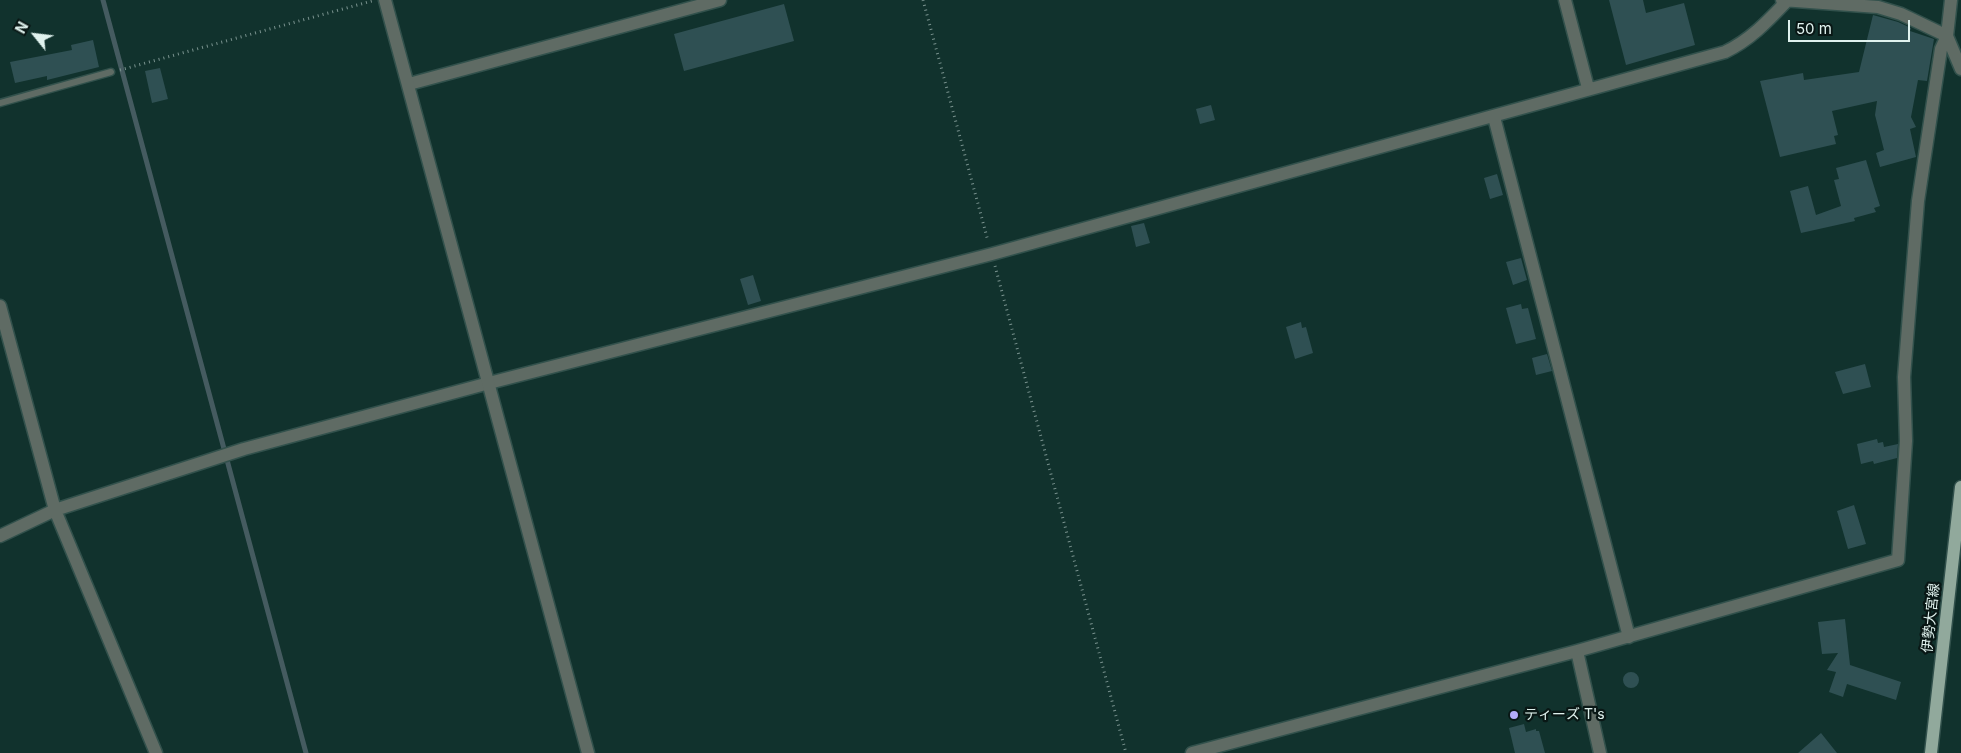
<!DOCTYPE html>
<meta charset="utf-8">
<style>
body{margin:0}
#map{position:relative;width:1961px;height:753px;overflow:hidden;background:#11322d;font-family:Inter,sans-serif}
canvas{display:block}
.north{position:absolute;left:10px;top:10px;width:50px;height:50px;-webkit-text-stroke:4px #091715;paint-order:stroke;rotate:299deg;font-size:14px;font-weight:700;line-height:20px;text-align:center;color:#e0f2ee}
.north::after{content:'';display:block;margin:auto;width:18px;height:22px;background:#e0f2ee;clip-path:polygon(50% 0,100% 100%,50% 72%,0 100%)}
.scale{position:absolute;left:1788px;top:20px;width:122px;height:22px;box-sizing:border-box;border:2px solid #e0f2ee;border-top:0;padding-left:6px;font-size:15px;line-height:18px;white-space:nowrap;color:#e0f2ee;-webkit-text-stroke:4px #091715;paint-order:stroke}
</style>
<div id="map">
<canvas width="1961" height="753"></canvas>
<div class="north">N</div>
<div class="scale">50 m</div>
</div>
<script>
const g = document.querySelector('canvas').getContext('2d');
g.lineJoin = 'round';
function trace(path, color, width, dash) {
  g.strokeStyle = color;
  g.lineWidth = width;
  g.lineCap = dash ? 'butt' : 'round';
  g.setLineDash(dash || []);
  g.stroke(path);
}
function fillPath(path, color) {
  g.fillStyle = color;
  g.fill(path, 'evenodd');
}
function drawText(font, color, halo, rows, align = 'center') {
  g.font = font + ' Inter,"Noto Sans JP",sans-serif';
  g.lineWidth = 4.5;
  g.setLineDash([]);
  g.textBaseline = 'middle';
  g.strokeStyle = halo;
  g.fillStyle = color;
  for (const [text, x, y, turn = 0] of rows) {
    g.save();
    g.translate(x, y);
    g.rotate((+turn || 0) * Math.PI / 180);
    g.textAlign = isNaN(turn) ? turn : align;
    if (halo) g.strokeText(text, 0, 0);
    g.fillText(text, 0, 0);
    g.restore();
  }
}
trace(new Path2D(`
 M103,0l203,753`), '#455b60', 5);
fillPath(new Path2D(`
 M1609,0h34l3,13 38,-10 11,42 -69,20z
 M784,4l10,37 -110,30 -10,-37z
 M1873,15l25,7 13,6 -1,3 24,8 -7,42 -9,-1 -7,37 5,10 -6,2 6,28 -36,10 -4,-14 8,-3 -9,-35 2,-14 -45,10 6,24 -4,1 2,8 -56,13 -20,-76 43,-8 1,7 55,-8z
 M93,40l6,27 -52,13v-4l-32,7 -5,-21 62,-12 -1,-5z
 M160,68l8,31 -16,4 -7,-32z
 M1211,105l4,15 -15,4 -4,-15z
 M1866,160l14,46 -6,2 2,4 -22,6 1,3 -54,12 -11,-42 18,-5 8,29 25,-9 -7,-26 5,-1 -3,-11z
 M1497,174l6,21 -13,4 -6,-21z
 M1144,223l6,20 -14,4 -5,-21z
 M1521,258l6,22 -14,5 -7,-23z
 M753,275l8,26 -13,4 -8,-26z
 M1521,304l1,5 6,-1 8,31 -20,5 -10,-36z
 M1301,322l1,6 4,-1 7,26 -18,6 -9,-32z
 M1547,354l5,17 -16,4 -4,-17z
 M1865,364l6,23 -28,7 -8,-22z
 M1877,439l1,4 5,-1 1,5 14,-3 -1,14 -23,6 -1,-3 -12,3 -4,-20z
 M1854,505l12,39 -18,5 -11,-38z
 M1845,619l5,46 51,17 -5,18 -49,-16 -4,13 -14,-5 7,-20 -9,-2 11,-17 -16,1 -4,-32z
 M1623 680a8 8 0 1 1 16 0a8 8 0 1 1-16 0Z
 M1524,724l2,8 10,-3v2h3l6,22h-30l-6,-25z
 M1821,733l16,20h-39z`), '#2f5053');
const service = new Path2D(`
 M0,103l111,-31`);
const minor = new Path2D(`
 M1565,0l23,88
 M1782,0l96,7 23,7 46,22 14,33
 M409,84l311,-84
 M1494,117l135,520
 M0,306l55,204 101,243
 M0,536l55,-26 189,-61 245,-66 503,-129 733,-202c25,-12 42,-30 61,-50
 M1577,651l23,102
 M1192,753l385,-102 321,-91 8,-119 -2,-64 14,-176 23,-152 6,-13 4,-36`);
const tertiary = new Path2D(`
 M385,0l203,753`);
const primary = new Path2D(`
 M1931,753l30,-266`);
trace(service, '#32514c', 9);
trace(minor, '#32514c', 15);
trace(tertiary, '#32514c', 15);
trace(primary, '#32514c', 15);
trace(new Path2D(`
 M923,0l65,241
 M120,70l252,-69
 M995,266l131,487`), '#79928e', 3, [1, 4]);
trace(service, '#5f6b64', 6);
trace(minor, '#5f6b64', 12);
trace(tertiary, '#5f6b64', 12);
trace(primary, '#91a99c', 12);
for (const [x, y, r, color] of [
 [1514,715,5,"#b3acf9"]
]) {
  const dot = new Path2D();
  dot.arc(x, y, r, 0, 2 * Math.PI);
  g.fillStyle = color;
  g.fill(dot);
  trace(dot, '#091715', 2);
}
drawText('14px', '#e0f2ee', '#091715', [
 ["伊勢大宮線",1931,618,-84]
]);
drawText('14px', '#e0f2ee', '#091715', [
 ["ティーズ T's",1524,715]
], 'left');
</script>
